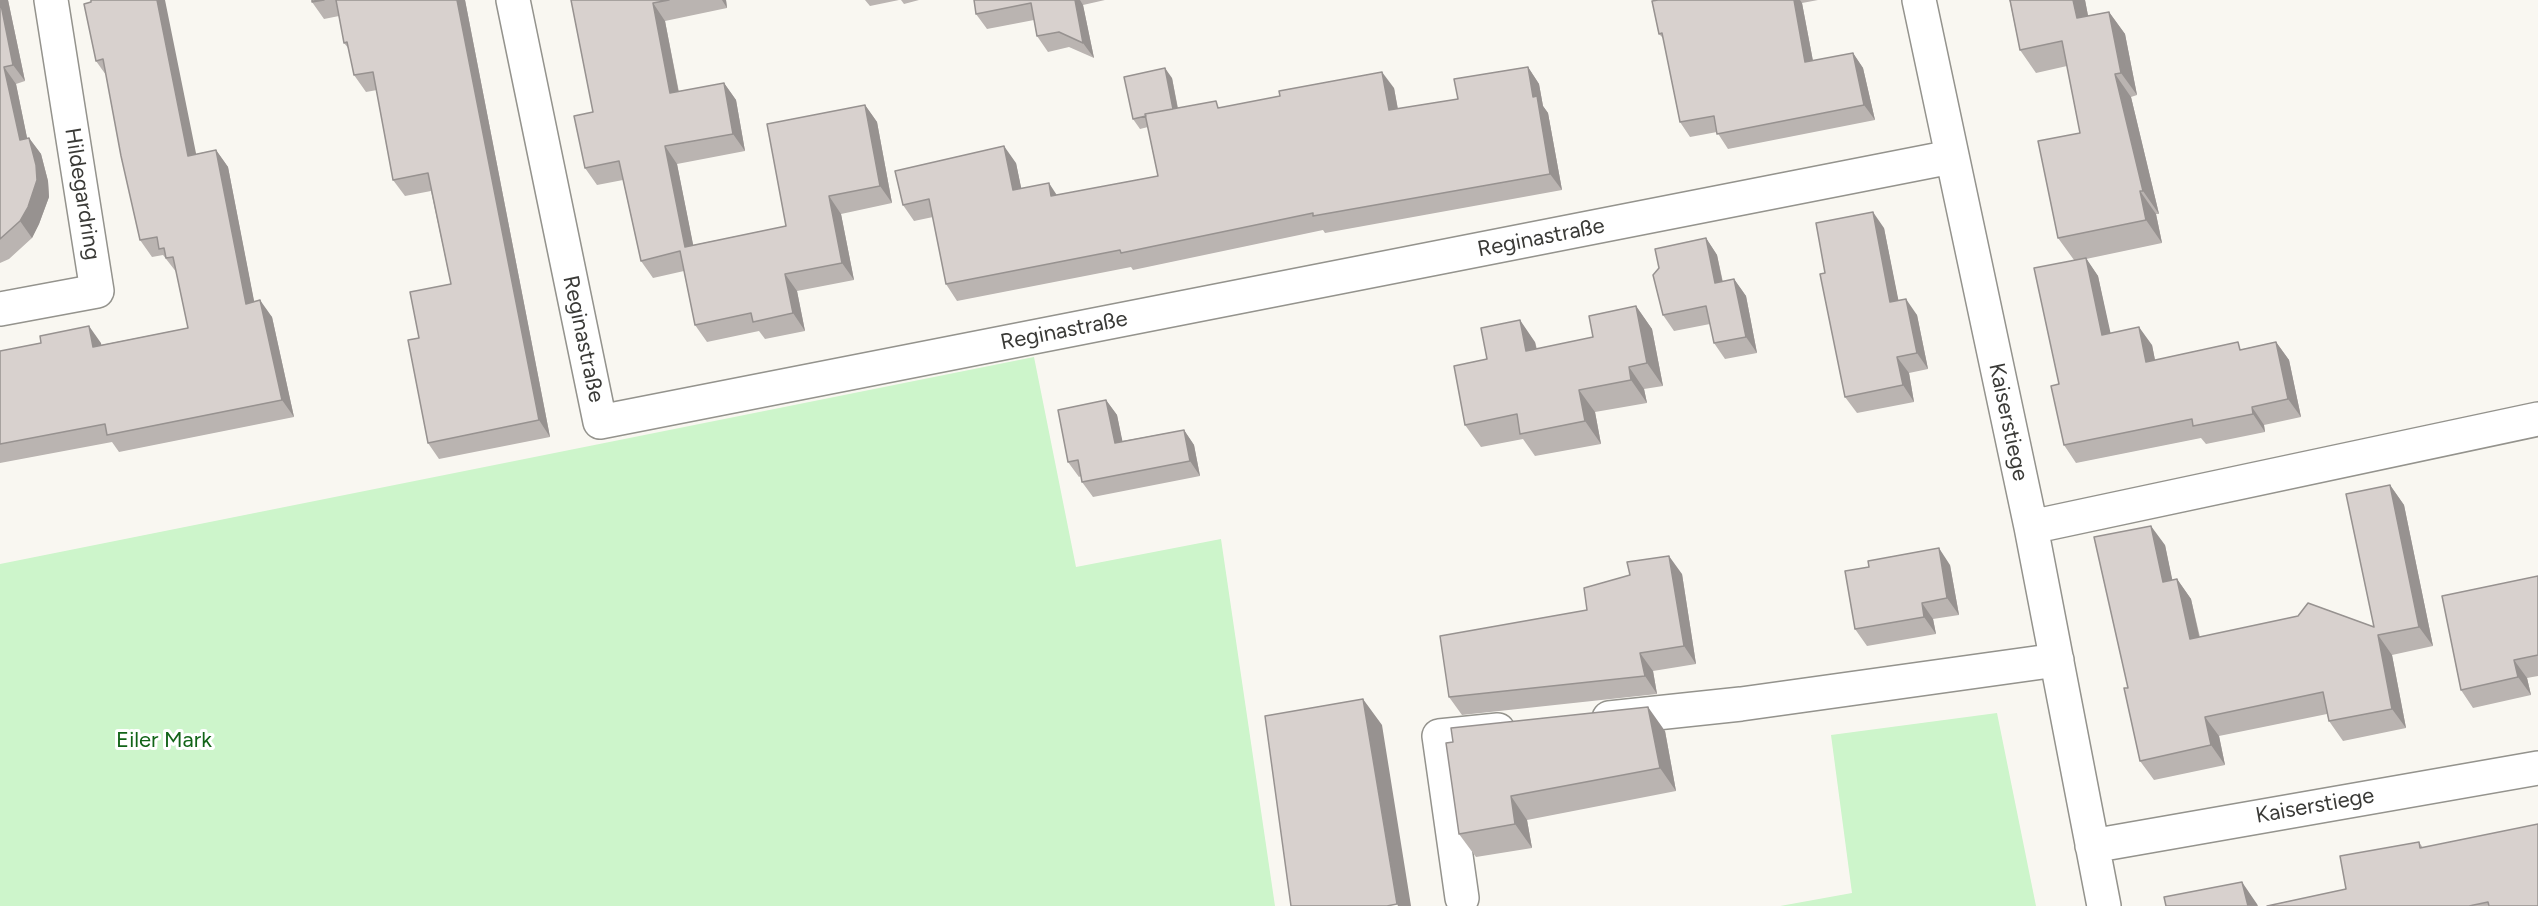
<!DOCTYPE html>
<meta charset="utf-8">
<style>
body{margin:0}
canvas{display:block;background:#f9f7f1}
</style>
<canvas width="2538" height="906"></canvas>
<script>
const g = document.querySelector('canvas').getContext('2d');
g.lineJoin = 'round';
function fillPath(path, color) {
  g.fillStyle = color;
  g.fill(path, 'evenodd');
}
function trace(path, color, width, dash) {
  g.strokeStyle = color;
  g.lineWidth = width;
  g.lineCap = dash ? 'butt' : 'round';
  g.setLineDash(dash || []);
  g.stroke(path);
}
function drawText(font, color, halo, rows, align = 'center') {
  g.font = font + ' Figtree,sans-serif';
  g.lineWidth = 6;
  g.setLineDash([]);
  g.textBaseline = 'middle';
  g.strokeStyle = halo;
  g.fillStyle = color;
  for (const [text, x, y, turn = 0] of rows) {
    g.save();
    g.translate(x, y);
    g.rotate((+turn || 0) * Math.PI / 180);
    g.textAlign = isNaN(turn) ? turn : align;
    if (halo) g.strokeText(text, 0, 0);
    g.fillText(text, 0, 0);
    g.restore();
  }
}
fillPath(new Path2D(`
 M1034,357l42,210 145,-28 54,367h-1275v-342z
 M1997,713l39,193h-256l72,-13 -21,-158z`), '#cdf5cb');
const minor = new Path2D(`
 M513,0l87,422 1351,-265
 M1919,0l112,527 73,379
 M0,309l97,-18 -46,-291
 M2031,527l507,-108
 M1609,718l132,-14 316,-44
 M2092,846l446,-78
 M1462,898l-23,-162 59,-6`);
trace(minor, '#94938d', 36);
trace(minor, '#fff', 33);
fillPath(new Path2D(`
 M0,0h8l17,81 -9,3 11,54h2l12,16 7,27 1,16 -10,27 -7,14 -23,21 -9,4z
 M312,0h153l85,437 -111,22 -11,-16 -9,-105 32,-54 -20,-93 -26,5 -12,-16 -16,-90 -11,2 -12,-17 -5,-26 -5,-6 -5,-27 -15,3 -12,-17z
 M571,0h155l1,8 -62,13 14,71 45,-9 12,17 9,51 -68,13 16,81 93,-19 79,-121 12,17 15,81 -51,11 13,66 -57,11 8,40 -40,8 -6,-8 -52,11 -12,-17 -11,-54 -31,7 -12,-17 -18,-81 -26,5 -12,-17 8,-56z
 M865,0h34l-29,6z
 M901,0h18l-15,4z
 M974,0h131l-22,5 11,53 -25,-11 -21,5 -11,-16 -3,-16 -47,9 -11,-15z
 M1658,0h160l-16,3 11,58 40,-8 10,15 12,52 -147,29 -11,-17 -27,5 -10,-15 -17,-84 -4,-4z
 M2009,0h76l3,16 21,-4 16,22 12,61 -6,2 28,117h-3l6,29 -76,16 12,17 12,58 42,11 3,15 88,-11 33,-7 13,18 12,57 -37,8 1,7 -59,12 -5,-6 -125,25 -12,-18 -5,-61 15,-124 -16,-22 22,-105 -13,-67 -31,7 -16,-23 -10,-48z
 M84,4l112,150 20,-4 12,17 26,135 18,15 22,100 -175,35 -7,-10 -112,21v-112l101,-8v2l87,-17 -11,-55 -14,-18 -11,2 -12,-17 -34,-165 -10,-14z
 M1528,67l11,17 4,22 5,7 14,77 -237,43 -2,-3 -190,40 -2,-3 -174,34 -11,-17 -13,-67 -19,4 -11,-16 113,-42 5,25 36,7 101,-19 -10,-49 -8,2 -7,-10 39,-41 6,30h43l173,-20 4,21 60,-10z
 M1884,228l14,72 19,15 11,54 -19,4 5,29 -57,11 -12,-16 -20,-124z
 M1706,238l11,17 6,27 11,-3 12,17 11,57 -32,6 -11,-16 -4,-19 -36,7 -11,-16z
 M1636,306l16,23 11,57 -19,3 3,14 -52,9 6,32 -66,12 -12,-17 -42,8 -16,-22 22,-66 48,-17 2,7 56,-12z
 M1106,400l11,15 5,26 62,-11 10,15 6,31 -107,21 -11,-15 -1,-6 -2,1 -11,-15z
 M2390,485l14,20 29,141 -41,9 14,73 -63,13 -14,-20 -2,-7 -108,22 6,29 -71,15 -14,-19 25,-216 7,35 5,-1 14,20 9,38 174,-10z
 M1950,565l9,50 -26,4 3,15 -69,12 -12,-17z
 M1682,574l14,90 -43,7 4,23 -195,21 -13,-18 138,-87z
 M2538,576v100l-11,2 4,17 -58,13 -12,-18z
 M1665,731l11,60 -149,29 5,28 -56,9 -17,-23 -13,-91z
 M2419,842l4,6 115,58h-271l79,-17z`), '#bab4b1');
fillPath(new Path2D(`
 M0,0h8l17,81 -12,-16z
 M157,0h8l35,173 -12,-17z
 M457,0h8l85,437 -11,-17z
 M722,0h4l1,8z
 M1075,0h5l3,5 11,53 -11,-15z
 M1794,0h6l2,3 14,74 -11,-15z
 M2073,0h12l8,41 -16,-23z
 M653,3l12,18 17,89 -12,-17z
 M2109,12l16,22 12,61 -16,-22z
 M1853,53l10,15 12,52 -11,-15z
 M4,67l12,17 15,73 -11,-17z
 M1528,67l11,17 4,22 5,7 14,77 -12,-16 -17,-77z
 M1165,68l7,10 8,43 -7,-10z
 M1382,72l12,16 7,39 -12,-17z
 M2115,74l16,23 28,117 -16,-23z
 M724,83l12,17 9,51 -12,-17z
 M865,105l12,17 15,81 -12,-17z
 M29,138l12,16 7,27 1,16 -10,27 -7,14 -12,-17z
 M665,146l12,18 20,100 -12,-17z
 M1004,146l12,17 9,43 -12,-16z
 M216,150l12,17 30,154 -12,-17z
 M1049,183l11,17 -9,-4z
 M2140,191l16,23 6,29 -16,-23z
 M829,196l12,18 13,66 -12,-17z
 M1873,212l11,16 18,90 -12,-16z
 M1706,238l11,17 9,44 -11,-16z
 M2086,258l12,18 17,77 -13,-18z
 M785,274l12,17 8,40 -12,-18z
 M1734,279l12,17 11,57 -11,-16z
 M1906,299l11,16 11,54 -11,-16z
 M260,300l12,17 22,100 -12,-17z
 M1636,306l16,23 11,57 -16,-23z
 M1520,320l15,22 6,31 -15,-22z
 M89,326l12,17 4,21 -12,-17z
 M2139,327l13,18 7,35 -13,-18z
 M2276,342l13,18 12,57 -13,-18z
 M1897,357l12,16 5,29 -11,-17z
 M1629,367l15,22 3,14 -16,-23z
 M1579,390l16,22 6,32 -16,-23z
 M1106,400l11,15 9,43 -11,-15z
 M2252,407l12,18 1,7 -12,-18z
 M1184,430l10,15 6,31 -10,-15z
 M2390,485l14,20 29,141 -14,-19z
 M2151,526l14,19 12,57 -14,-20z
 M1939,548l11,17 9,50 -12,-17z
 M1669,556l13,18 14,90 -12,-18z
 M2177,579l14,20 13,60 -14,-20z
 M1922,603l11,16 3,15 -12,-17z
 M2378,635l14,20 14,73 -14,-19z
 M1640,653l13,18 4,23 -12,-18z
 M2514,660l13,18 4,17 -13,-18z
 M1363,699l19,26 29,181h-13l-1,-2z
 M1648,707l17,24 11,60 -16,-23z
 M2205,717l14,19 6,29 -14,-20z
 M1511,796l16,24 5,28 -17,-24z
 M2242,882l15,22 1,2h-10z`), '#979290');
const building = new Path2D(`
 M0,0l13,65 -9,2 16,73 9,-2 7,27 1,15 -9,27 -8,14 -20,18z
 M91,0h66l31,156 28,-6 30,154 14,-4 22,100 -175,35 -2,-11 -105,20v-93l41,-8 -1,-7 49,-10 4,21 95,-19 -15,-71 -7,1 -2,-10 -5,1 -2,-12 -17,3 -19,-84 -18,-97 -7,2 -12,-57 7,-2z
 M312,0h12l-12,2z
 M336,0h121l82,420 -111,23 -20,-103 11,-2 -9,-46 41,-8 -23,-111 -35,7 -20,-108 -19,3 -7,-33 -3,1z
 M571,0h98l-16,3 17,90 54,-10 9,51 -68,12 20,101 101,-21 -19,-102 98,-19 15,81 -51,10 13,67 -57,11 8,39 -40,9 -2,-9 -56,12 -15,-74 -39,10 -22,-100 -34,7 -11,-52 19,-4z
 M974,0h101l8,43 -24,-11 -22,4 -6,-33 -55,11z
 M1658,0h136l11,62 48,-9 11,52 -147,29 -3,-18 -34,6 -18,-89 -3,1 -7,-33z
 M2010,0h63l4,18 32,-6 12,61 -6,1 28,117h-3l6,29 -88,18 -20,-97 42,-8 -18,-92 -42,9z
 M1528,67l5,30 4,-1 13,78 -237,42v-3l-192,40 -1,-3 -174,34 -17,-85 -26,6 -8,-34 109,-25 9,44 36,-7 2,13 107,-20 -13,-62 71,-13 2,7 62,-12 -1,-5 103,-19 7,38 69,-11 -4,-20z
 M1165,68l8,41 -28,5 1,2 -13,3 -9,-42z
 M1873,212l17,90 16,-3 11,54 -20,4 6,28 -58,12 -25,-123 5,-1 -9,-50z
 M1706,238l9,45 19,-4 12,58 -32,6 -8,-37 -43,9 -10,-40 6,-7 -4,-19z
 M2086,258l16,77 37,-8 7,35 92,-20 2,8 36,-8 12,57 -36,8 1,7 -60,12 -1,-7 -128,26 -13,-59 8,-2 -25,-116z
 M1636,306l11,57 -18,4 2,13 -52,10 6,31 -65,13 -3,-20 -52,11 -11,-59 33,-7 -6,-31 39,-8 6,31 67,-14 -4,-21z
 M1106,400l9,43 69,-13 6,31 -108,21 -4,-22 -10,2 -10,-52z
 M2390,485l29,142 -41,8 14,74 -63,12 -6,-29 -118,25 6,28 -71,16 -16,-73h4l-34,-151 57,-11 12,56 14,-3 13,60 108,-23 10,-13 66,24 -28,-133z
 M1939,548l8,50 -25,5 2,14 -69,12 -10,-58 24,-4 -1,-6z
 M1669,556l15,90 -44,7 5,23 -196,21 -9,-61 147,-26 -3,-22 46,-13 -3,-13z
 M2538,576v79l-24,5 4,17 -57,13 -19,-94z
 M1363,699l34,205 -10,2h-96l-26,-190z
 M1648,707l12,61 -149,28 4,28 -56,10 -13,-91 7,-1 -2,-14z
 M2538,824v82h-49l-1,-4 -19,4h-202l79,-17 -6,-33 79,-14 1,6z
 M2242,882l6,24h-82l-2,-9z`);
fillPath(building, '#d8d1ce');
trace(building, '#979290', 1.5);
drawText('22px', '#3a3a37', '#fff', [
 ["Hildegardring",82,194,81],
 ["Reginastraße",1541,238,-11],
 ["Reginastraße",1064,331,-11],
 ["Reginastraße",583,339,78],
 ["Kaiserstiege",2008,422,78],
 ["Kaiserstiege",2315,806,-10]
]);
drawText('22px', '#126418', '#fff', [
 ["Eiler Mark",164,741]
]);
</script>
